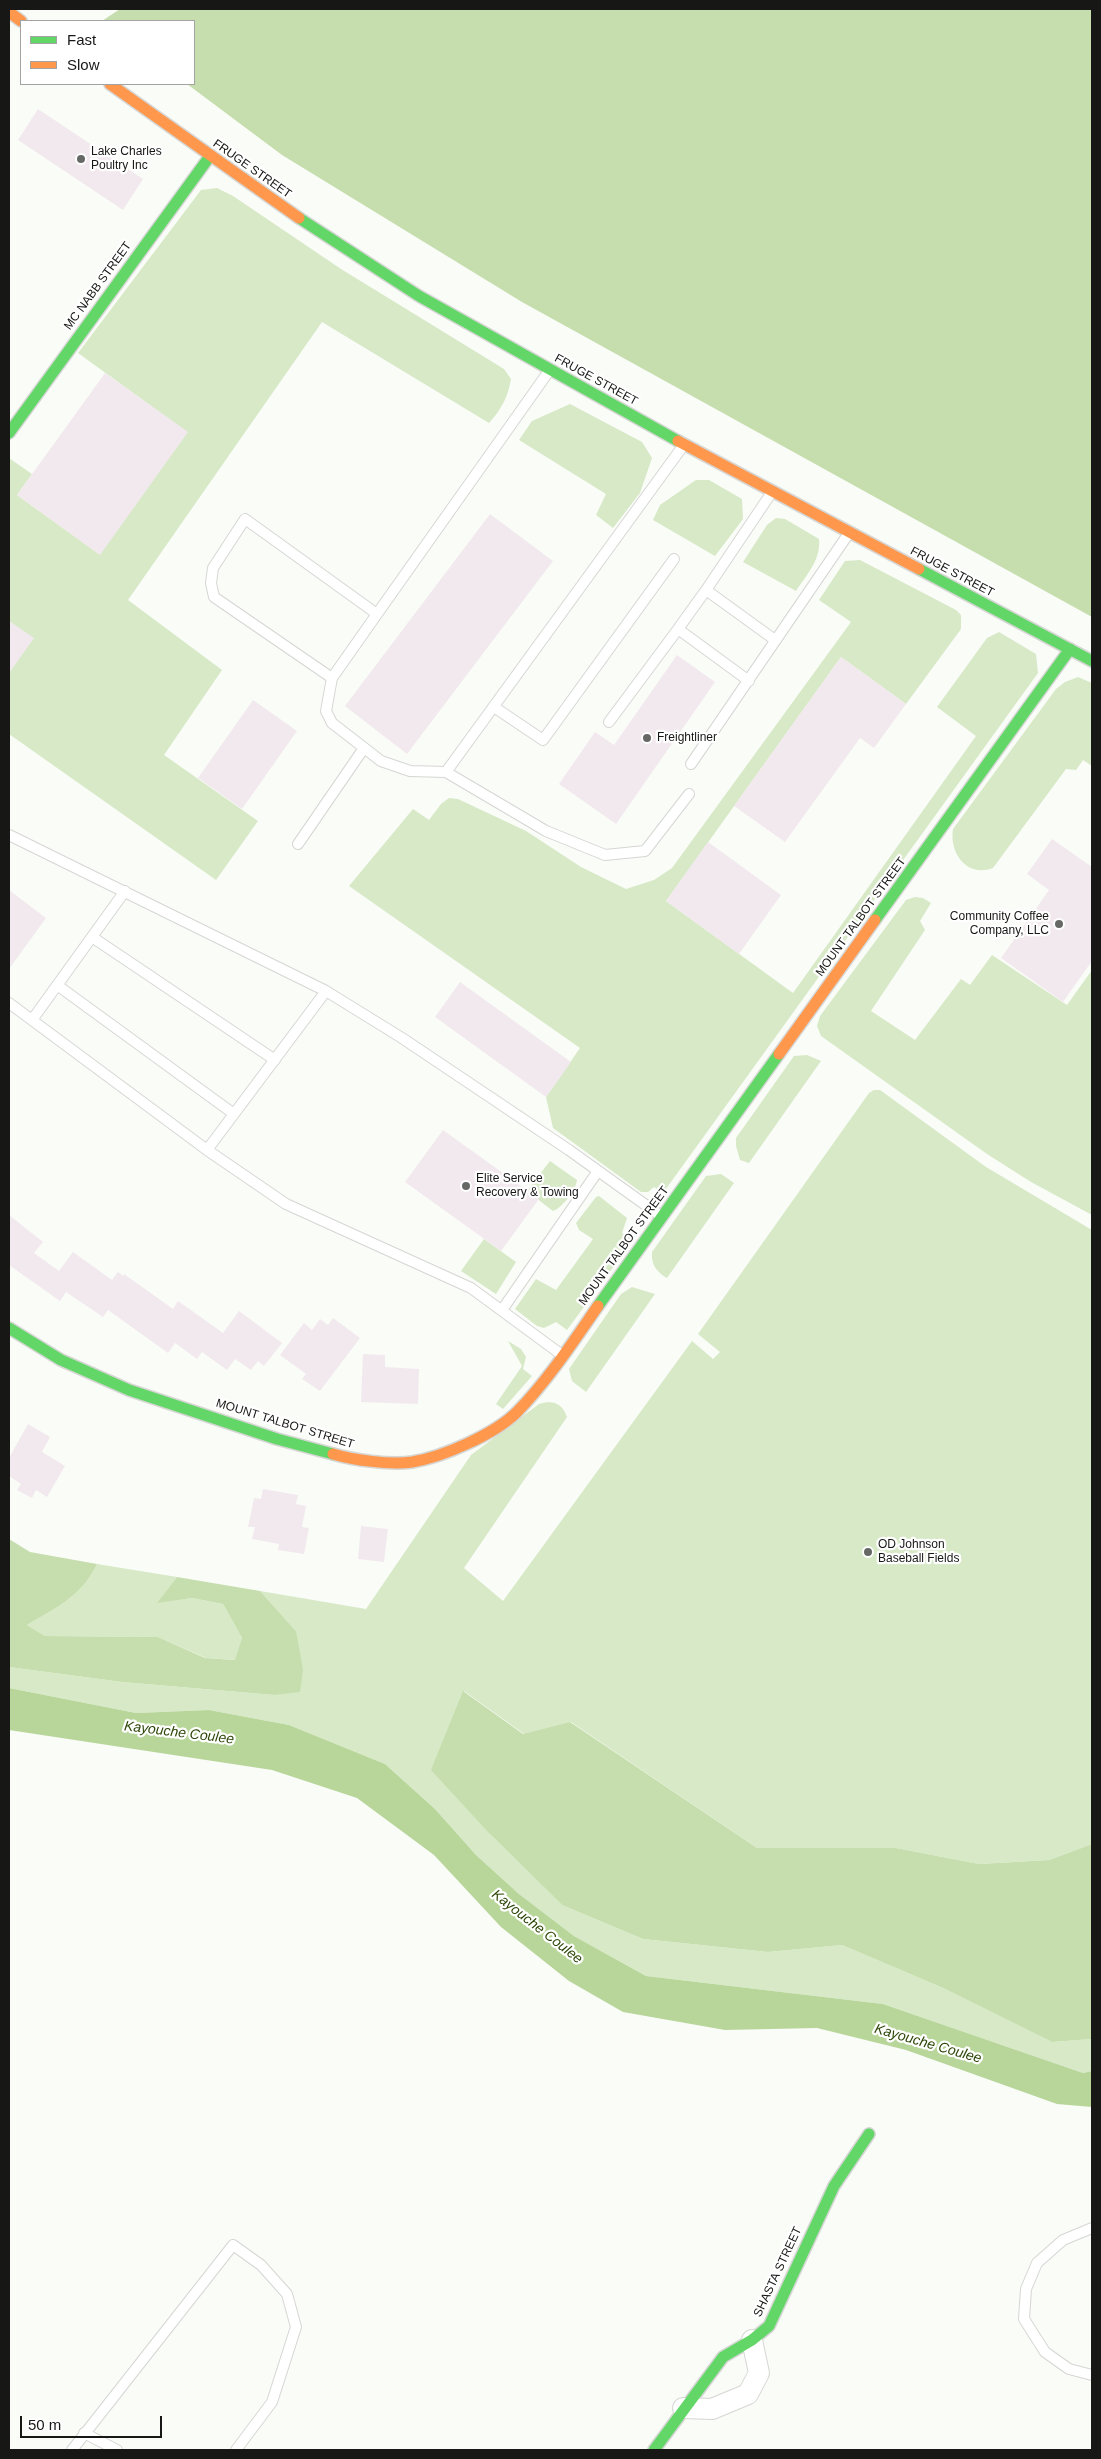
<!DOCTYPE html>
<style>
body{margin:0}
#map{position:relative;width:1101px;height:2459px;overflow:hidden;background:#fafcf8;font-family:Arial,sans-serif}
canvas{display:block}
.frame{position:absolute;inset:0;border:10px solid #171816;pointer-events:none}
.legend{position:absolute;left:20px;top:20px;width:175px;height:65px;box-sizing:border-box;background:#fff;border:1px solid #a2a3a2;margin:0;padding:6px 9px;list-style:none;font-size:15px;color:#171816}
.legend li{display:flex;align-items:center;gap:10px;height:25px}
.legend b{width:25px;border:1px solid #a2a3a2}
.scale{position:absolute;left:20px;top:2416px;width:142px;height:22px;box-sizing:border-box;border:2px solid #171816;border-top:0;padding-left:6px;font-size:15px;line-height:18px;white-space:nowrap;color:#171816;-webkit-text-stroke:4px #fff;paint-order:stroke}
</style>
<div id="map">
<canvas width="1101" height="2459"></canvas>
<div class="frame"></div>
<ul class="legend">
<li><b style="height:6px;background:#63d668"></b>Fast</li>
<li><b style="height:6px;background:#ff974d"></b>Slow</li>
</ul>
<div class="scale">50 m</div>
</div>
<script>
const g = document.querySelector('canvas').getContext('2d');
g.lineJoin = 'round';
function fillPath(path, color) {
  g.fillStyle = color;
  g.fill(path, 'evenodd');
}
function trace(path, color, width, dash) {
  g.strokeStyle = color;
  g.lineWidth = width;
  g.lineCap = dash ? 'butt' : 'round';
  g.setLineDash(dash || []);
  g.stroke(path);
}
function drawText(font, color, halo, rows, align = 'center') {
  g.font = font + ' Arial,sans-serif';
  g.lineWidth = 4.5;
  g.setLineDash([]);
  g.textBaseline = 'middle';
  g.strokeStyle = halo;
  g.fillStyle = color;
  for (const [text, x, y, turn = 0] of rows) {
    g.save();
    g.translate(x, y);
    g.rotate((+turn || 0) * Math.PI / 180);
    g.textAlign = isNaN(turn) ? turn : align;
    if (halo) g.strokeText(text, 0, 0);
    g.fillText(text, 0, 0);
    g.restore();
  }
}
fillPath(new Path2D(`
 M217,188l16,8 108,73 163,100 7,10c-3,18 -10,31 -22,44l-167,-101 -194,278 94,70 -58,85 94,66 -42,59 -207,-146v-61l24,-35 -24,-17v-163l23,16 -15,21 82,59 88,-122 -109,-79 123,-163z
 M570,404l72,38 10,16 -12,35 -27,35 -17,-13 10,-21 -87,-54 13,-19z
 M696,480h13l33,19 1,20 -28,37 -62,-36 7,-15z
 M776,518l9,1 34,20c2,21 -12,35 -23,52l-53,-29 24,-37z
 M860,560l96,50 5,5v14l-55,75 -65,-47 -175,244 127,92 183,-257 -39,-29 50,-69 12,-6 37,22 2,19 -375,520 -9,-6 -6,5h-7l-88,-64 -7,-31 34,-49 -231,-162 64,-77 16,11 12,-16 8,-6 9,1 68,32 55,36 45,22 28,-9 18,-12 179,-246 -32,-22 26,-39z
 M1078,677l14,6v83l-9,-6 -7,10 -10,-1 -73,99c-26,10 -44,-15 -40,-39l103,-140 9,-7z
 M915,897l8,1 8,5 -11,18 5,9 -54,81 44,29 46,-61 9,6 22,-30 75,50 25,-35v245l-61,-33 -44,-28 -166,-118 -4,-10 3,-10 86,-116z
 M807,1055l14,6 -72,102 -9,-3 -4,-14v-8l58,-82z
 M874,1090h6l106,77 106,63v614l-43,16 -70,4 -83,-16h-139l-186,-126 -47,12 -60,-43 26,143 72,71 81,34 125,13 74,-7 101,43 109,54 40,-3v32l-9,2 -200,-69 -237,-28 -72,-40 -55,-42 -43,-39 -41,-46 -50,-45 -96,-39 -80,-15 -73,3 -127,-25v-21l113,15 152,13 22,-64 -36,-40 106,18 105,-154 68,-51c14,-4 23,-1 28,13l-103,151 39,33 189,-260 21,18 7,-7 -22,-18 171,-241z
 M550,1161l27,19c-1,10 -15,28 -24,31l-26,-20z
 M721,1174l13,9 -67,95c-11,-6 -16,-14 -15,-26l54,-76z
 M599,1196l28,22 -5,15 11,7 -66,90 -11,-8 -12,6 -7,-2 -22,-17 21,-30 20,11 37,-51 -14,-9 -3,-7 20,-26z
 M484,1239l32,23 -20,32 -35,-23z
 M632,1287l23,7 -69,98 -14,-11 -3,-12 52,-75z
 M508,1341l13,8 5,8 -3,12 9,7 -29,33 -7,-5 26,-38z
 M97,1564l80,13 -19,25 34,-4 31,6 19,34 -6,22 -30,-2 -48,-21 -113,-1 -18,-11c29,-17 55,-29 70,-61z`), '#d7e9c6');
fillPath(new Path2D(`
 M120,9h972v608l-570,-315 -240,-147 -95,-71h7v-63h-92z
 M9,1539l21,13 67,12c-15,32 -41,44 -70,61l18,11 113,1 47,21 30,2 7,-22 -19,-34 -31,-6 -35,5 20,-26 83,14 36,40 7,39 -3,22 -26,3 -152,-13 -113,-15z
 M463,1691l60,43 47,-12 187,126h139l83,16 70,-4 43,-16v195l-40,3 -109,-54 -101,-43 -74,7 -125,-13 -81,-34 -72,-71 -59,-64z`), '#c6dead');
fillPath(new Path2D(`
 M9,1688l127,25 73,-3 80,15 96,39 50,45 41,46 43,39 55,42 72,40 237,28 200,69 9,-2v36l-35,-3 -151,-54 -89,-22 -92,2 -102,-18 -54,-31 -68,-54 -67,-72 -77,-57 -85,-28 -263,-40z`), '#b8d69a');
fillPath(new Path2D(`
 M38,109l105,70 -20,31 -105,-70z
 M105,373l83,59 -88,123 -83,-60z
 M490,514l63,47 -146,193 -62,-48z
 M9,621l25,17 -25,35z
 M677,655l38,27 -99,142 -57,-40 36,-52 19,13z
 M841,657l65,47 -32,44 -14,-10 -75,104 -51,-36z
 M253,700l44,31 -55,78 -44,-31z
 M1052,839l40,28v94l-29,41 -62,-44 48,-68 -22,-16z
 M708,842l73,53 -42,59 -73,-53z
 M9,890l37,28 -37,51z
 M460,982l111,80 -25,35 -111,-80z
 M443,1130l96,69 -38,52 -96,-69z
 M9,1215l34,27 -9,11 25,18 14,-19 39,28 6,-8 5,4 1,-2 49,35 5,-8 45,32 16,-22 43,32 -18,23 -6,-5 -7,9 -16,-11 -8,11 -25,-18 -5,7 -22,-16 -7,10 -60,-43 -5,7 -37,-25 -6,9 -51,-36z
 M333,1318l27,20 -40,53 -18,-12 4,-5 -26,-19 24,-32 8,7 8,-11 8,6z
 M363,1354l22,1v12l34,2 -1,35 -57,-2z
 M28,1424l22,13 -8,15 23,14 -18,31 -11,-7 -4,8 -15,-8 4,-6 -12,-8v-18z
 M263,1489l35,6 -2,9 10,2 -4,21 7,1 -5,26 -26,-4 1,-6 -27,-5 3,-12h-7l6,-29 7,1z
 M361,1526l27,3 -4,33 -26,-3z`), '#f2e9ee');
const lane = new Path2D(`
 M772,492l-66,98 69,50
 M706,590l-28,39 71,52
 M377,614l-45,64 -118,-81 -3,-14 2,-15 32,-49 132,95 172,-243
 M332,678l-6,33 6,12 49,38 29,10 36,1 237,-326
 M494,707l49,33 131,-181
 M609,722l69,-93
 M691,764l158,-231
 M446,772l100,59 59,24 40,-4 44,-57
 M9,835l317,156 76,47 167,112 92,66
 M298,844l66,-96
 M92,937l183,123
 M57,985l177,129
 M9,1003l198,147 119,-159
 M32,1020l93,-129
 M207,1150l79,54 185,84 91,67
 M502,1310l96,-139
 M1092,2228l-29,12 -26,23 -11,26 -2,30 21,33 24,17 23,6
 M84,2433l33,17
 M72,2450l161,-205 28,20 26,29 9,33 -24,75 -36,48`);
const street = new Path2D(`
 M683,2408l29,1 36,-15 11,-21 -7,-33`);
const fast = new Path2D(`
 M299,218l120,78 259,145
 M9,433l201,-277
 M919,569l173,92
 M875,920l195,-271
 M598,1306l181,-252
 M9,1328l52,32 68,30 148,49 56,15
 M654,2450l69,-93 29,-17 17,-14 65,-140 35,-52`);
const slow = new Path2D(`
 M9,12l12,9
 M110,84l189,134
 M678,441l241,128
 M779,1054l96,-134
 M333,1454c20,6 57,11 79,8 31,-5 83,-28 105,-50 31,-32 56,-70 81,-106`);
trace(lane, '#d6d7d4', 12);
trace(street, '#d6d7d4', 22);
trace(fast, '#d6d7d4', 14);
trace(slow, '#d6d7d4', 14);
trace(lane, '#fefffe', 10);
trace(street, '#fefffe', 20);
trace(fast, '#63d668', 11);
trace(slow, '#ff974d', 11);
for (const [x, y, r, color] of [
 [81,159,5,"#666865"],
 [647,738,5,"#666865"],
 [1059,924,5,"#666865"],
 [466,1186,5,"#666865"],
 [868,1552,5,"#666865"]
]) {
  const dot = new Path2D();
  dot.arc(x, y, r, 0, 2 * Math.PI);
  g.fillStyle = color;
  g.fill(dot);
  trace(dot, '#fff', 2);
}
drawText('12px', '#171816', '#fff', [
 ["Lake Charles",91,152],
 ["Poultry Inc",91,166],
 ["Freightliner",657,738],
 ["Community Coffee",1049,917,"right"],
 ["Company, LLC",1049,931,"right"],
 ["Elite Service",476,1179],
 ["Recovery & Towing",476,1193],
 ["OD Johnson",878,1545],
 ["Baseball Fields",878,1559]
], 'left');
drawText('12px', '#171816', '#fff', [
 ["FRUGE STREET",252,169,35],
 ["MC NABB STREET",98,286,-54],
 ["FRUGE STREET",596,380,29],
 ["FRUGE STREET",952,572,28],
 ["MOUNT TALBOT STREET",861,917,-54],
 ["MOUNT TALBOT STREET",624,1246,-54],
 ["MOUNT TALBOT STREET",285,1424,17],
 ["SHASTA STREET",778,2272,-65]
]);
drawText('italic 14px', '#2d4709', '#fff', [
 ["Kayouche Coulee",179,1733,7],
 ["Kayouche Coulee",537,1927,38],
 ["Kayouche Coulee",928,2044,16]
]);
</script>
